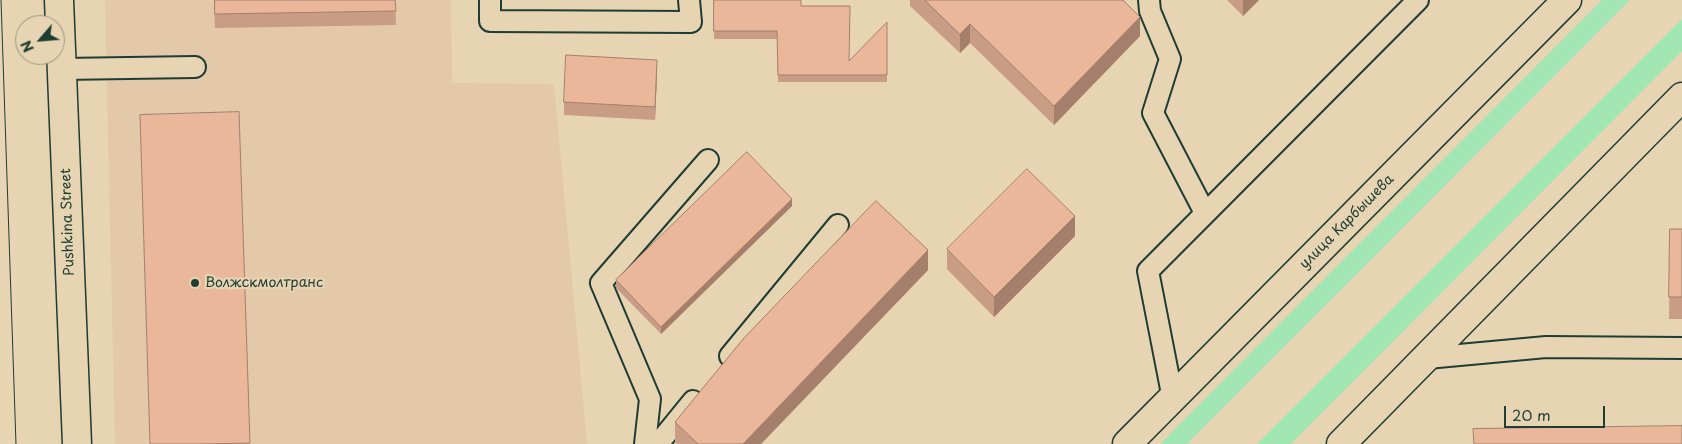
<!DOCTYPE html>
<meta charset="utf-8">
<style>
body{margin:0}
#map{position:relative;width:1682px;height:444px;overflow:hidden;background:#e6d4b2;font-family:"Playpen Sans",sans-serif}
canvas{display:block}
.north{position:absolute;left:15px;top:15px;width:50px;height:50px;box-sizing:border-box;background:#e6d4b2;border:1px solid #969880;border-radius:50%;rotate:243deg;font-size:14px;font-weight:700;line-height:20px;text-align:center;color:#1f3d34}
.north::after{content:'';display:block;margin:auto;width:18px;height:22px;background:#1f3d34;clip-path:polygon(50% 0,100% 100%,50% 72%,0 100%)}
.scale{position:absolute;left:1504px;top:406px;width:101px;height:22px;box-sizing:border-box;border:2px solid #1f3d34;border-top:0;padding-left:6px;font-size:15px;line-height:18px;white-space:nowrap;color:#1f3d34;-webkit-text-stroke:4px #e6d4b2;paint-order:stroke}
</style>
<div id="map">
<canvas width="1682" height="444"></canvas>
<div class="north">N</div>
<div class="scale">20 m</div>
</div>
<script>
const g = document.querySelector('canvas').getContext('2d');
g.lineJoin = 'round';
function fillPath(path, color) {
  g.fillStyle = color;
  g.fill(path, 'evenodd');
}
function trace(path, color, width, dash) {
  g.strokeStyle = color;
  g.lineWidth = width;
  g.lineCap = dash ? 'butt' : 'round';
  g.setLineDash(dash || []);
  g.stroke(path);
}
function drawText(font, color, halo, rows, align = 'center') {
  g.font = font + ' "Playpen Sans",sans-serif';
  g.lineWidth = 4.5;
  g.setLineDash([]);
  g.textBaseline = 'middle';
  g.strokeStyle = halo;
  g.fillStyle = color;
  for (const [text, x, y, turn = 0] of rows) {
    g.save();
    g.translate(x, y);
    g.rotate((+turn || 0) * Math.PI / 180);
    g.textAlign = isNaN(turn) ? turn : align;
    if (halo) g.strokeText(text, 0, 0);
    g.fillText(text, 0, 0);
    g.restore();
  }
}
fillPath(new Path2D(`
 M105,0h346l1,83 102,1 33,360h-472z`), '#e3c8a9');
fillPath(new Path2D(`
 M1602,0h28l-443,444h-27z
 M1682,19v32l-391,393h-34z`), '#a2e7b3');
const service = new Path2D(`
 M490,0v21l201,1 -2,-22
 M1149,0l1,11 20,48 -17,54 52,100
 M62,69l133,-2
 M730,356l108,-131
 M1427,358l119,-11 136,1
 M1173,399l-25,-128 270,-271
 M645,444l5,-45 -49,-116 107,-123
 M658,444l35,-43`);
const tertiary = new Path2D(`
 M59,0l18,444
 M1127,444l440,-444
 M1341,444l341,-347`);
trace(service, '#1f3d34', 24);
trace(tertiary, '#1f3d34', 31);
trace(service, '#e6d4b2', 20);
trace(tertiary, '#e6d4b2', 28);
trace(new Path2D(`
 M1,0l15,444`), '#1f3d34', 1);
fillPath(new Path2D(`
 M214,0h181l1,25 -181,3z
 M714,0l87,6 48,55 38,-39v60h-109l-1,-43h-63z
 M910,0h213l17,36 -86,89 -84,-82 -10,10 -50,-47z
 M1227,0h32l-16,16z
 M657,74l-2,46 -91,-5v-13z
 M239,112l11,332h-100z
 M792,206l-131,128 -45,-46v-8z
 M1670,229h12v90h-13z
 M1075,236l-81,81 -47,-48v-20z
 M928,270l-167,174h-84l-2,-2v-20z`), '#c99d85');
fillPath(new Path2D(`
 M1243,0h16l-16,16z
 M1140,17v19l-86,89v-19z
 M970,24v19l-10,10v-19z
 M657,60v14l-2,46v-13z
 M792,199v7l-131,128v-7z
 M1075,216v20l-81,81v-20z
 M928,250v20l-167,174h-18z`), '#a4806c');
const building = new Path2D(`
 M215,0h180l1,11 -181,3z
 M714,0h87v6h49l-1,55 38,-39v53h-109l-1,-44h-63z
 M925,0h198l17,17 -86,89 -84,-82 -10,10z
 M566,55l91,5 -2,47 -91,-5z
 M239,112l11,331 -49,1h-51l-10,-329z
 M747,152l45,47 -131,128 -45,-47z
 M1027,169l48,47 -81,81 -47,-48z
 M876,201l52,49 -185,194h-45l-23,-22 69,-84z
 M1670,229h12v68h-13z
 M1682,426v18h-208l-1,-15z`);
fillPath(building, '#eab79b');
trace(building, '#a4806c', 1);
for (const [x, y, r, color] of [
 [195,283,5,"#1f3d34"]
]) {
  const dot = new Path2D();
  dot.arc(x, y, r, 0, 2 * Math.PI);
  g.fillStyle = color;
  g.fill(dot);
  trace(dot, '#e6d4b2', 2);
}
drawText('14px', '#1f3d34', '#e6d4b2', [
 ["Pushkina Street",68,222,-92],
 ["улица Карбышева",1347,222,-45]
]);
drawText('14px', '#1f3d34', '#e6d4b2', [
 ["Волжскмолтранс",205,283]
], 'left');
</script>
